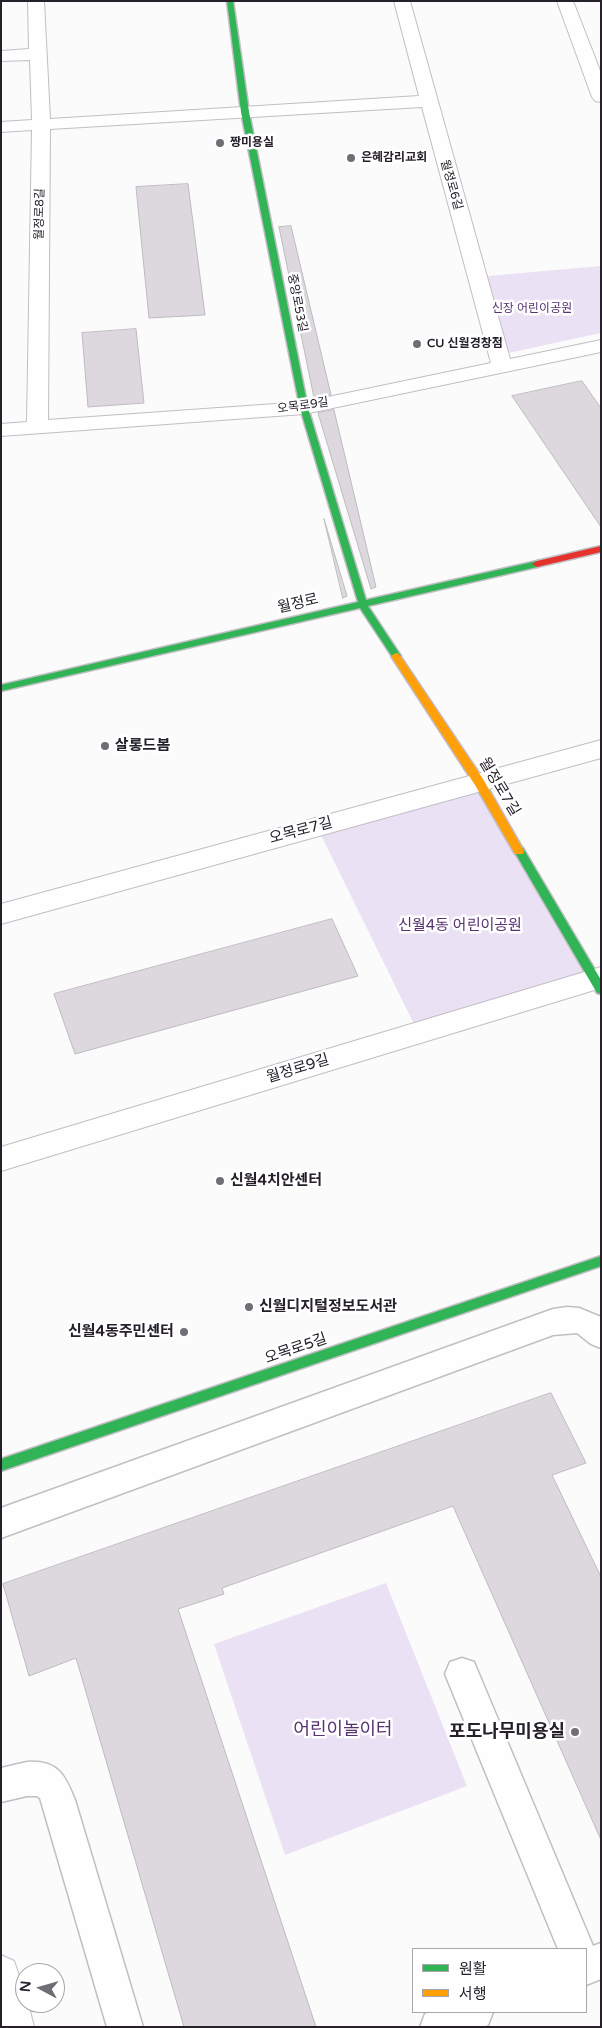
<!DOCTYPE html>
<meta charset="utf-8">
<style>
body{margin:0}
#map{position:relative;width:602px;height:2028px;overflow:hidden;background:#fbfbfb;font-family:"Varela Round","Noto Sans KR",sans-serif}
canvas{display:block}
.frame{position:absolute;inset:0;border:2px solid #26202b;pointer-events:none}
.legend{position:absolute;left:412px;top:1948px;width:175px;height:65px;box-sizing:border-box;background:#fff;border:1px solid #a8a6aa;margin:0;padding:6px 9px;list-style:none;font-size:15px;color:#26202b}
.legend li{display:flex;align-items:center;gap:10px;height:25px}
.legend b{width:25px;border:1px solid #a8a6aa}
.north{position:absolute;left:15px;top:1963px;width:50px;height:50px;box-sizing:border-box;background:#fff;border:1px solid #a8a6aa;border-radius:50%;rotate:276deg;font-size:14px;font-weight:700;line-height:20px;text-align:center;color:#26202b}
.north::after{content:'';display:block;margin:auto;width:18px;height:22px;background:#716d74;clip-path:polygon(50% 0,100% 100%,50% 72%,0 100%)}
</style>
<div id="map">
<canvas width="602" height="2028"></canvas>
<div class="frame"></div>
<ul class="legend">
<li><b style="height:6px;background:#30b455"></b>원활</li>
<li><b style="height:6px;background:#ff9f0a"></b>서행</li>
</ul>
<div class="north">N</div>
</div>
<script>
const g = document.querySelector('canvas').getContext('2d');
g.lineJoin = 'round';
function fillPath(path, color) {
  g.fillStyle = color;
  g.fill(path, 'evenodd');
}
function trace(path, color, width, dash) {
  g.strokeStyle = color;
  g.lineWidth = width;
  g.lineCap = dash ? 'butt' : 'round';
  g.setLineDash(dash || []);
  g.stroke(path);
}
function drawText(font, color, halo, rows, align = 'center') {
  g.font = font + ' "Varela Round","Noto Sans KR",sans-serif';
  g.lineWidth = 5;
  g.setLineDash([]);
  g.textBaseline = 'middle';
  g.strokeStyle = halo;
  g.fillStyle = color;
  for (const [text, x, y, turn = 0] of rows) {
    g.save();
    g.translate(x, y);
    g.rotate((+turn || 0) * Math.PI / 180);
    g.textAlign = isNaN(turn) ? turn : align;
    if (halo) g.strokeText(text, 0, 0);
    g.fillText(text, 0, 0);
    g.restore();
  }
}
fillPath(new Path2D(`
 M600,266l1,67 -102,22 -22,-78z
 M476,787l110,190 -171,49 -97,-197z
 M386,1583l81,203 -182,69 -71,-211z`), '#ebe1f4');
const building = new Path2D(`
 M188,184l17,131 -56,3 -13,-131z
 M291,226l40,169 -17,3 -35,-171z
 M136,329l8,74 -56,4 -6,-74z
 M582,381l19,27v119l-89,-131z
 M334,410l42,177 -5,2 -53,-176z
 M324,519l23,77 -4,2z
 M332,919l26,57 -283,78 -21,-60z
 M551,1393l35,70 -34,12 49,102v263l-148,-334 -231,82 2,6 -46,15 138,418h-132l-108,-369 -47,18 -26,-92z`);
fillPath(building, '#dcd8de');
trace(building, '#bebbc0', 1);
const lane = new Path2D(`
 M567,1307l12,1 22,9v31l-10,-4 -14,-11 -24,2 -552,203v-30l552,-199z
 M462,1658l12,4 119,284 8,-3v36l-15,6v-36h-28l-113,-275 5,-12z
 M27,1762c31,-2 38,13 48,38l68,227h-36l-67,-229 -3,-2h-10l-26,6v-34z
 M430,2012h63l-5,13 -4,2h-64l5,-13z`);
const street = new Path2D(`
 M28,1h16l6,118 369,-23 -25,-95h16l100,358 91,-19v12l-297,62 -303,22v-12l26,-2 5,-292 -31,2v-10l31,-2 -2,-60 -29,1v-10l28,-2zM422,107l69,256 -187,39 -256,18 2,-291z
 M557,1h16l28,72v29l-6,-1 -3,-4z
 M601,740v18l-600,166v-20z
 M601,967v21l-600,183v-24z
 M1,1955l13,6 11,32v10h3l6,24h-33z`);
const fast = new Path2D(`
 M227,1h6l16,111 59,296 58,192 171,-39 5,3 -5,3 -169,39 33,50 -5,3 -3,-1 -33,-50 -359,83v-6l357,-83 -58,-194 -59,-296z
 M519,847l4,1 78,132v14l-4,-1 -83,-142z
 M601,1256v10l-600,205v-12z`);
const slow = new Path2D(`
 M396,653l3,1 84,125 41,72 -1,3h-8l-40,-69 -84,-129z`);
const jam = new Path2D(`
 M601,546v6l-64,15 -5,-3 5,-3z`);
trace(lane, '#c1bec4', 3);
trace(street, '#c1bec4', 2);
trace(fast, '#c1bec4', 3);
trace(slow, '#c1bec4', 3);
trace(jam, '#c1bec4', 3);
fillPath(lane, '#fefefe');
fillPath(street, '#fefefe');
fillPath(fast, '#30b455');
fillPath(slow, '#ff9f0a');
fillPath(jam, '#e5322d');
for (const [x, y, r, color] of [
 [220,143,5,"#716d74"],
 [351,158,5,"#716d74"],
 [417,344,5,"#716d74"],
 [105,746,5,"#716d74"],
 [220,1181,5,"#716d74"],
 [249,1307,5,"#716d74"],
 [184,1332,5,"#716d74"],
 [575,1732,5,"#716d74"]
]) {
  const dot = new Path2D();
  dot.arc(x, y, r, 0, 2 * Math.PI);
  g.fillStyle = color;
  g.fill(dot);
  trace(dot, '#fff', 2);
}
drawText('bold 12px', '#26202b', '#fff', [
 ["짱미용실",230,143],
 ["은혜감리교회",361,158],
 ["CU 신월경창점",427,344]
], 'left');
drawText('12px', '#26202b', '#fff', [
 ["월정로6길",451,185,74],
 ["월정로8길",40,214,-89],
 ["중앙로53길",297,303,79],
 ["오목로9길",303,406,-8]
]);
drawText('12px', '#583372', '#fff', [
 ["신장 어린이공원",532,309]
]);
drawText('15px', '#26202b', '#fff', [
 ["월정로",298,604,-13],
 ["월정로7길",499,787,59],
 ["오목로7길",301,831,-15],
 ["월정로9길",298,1069,-17],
 ["오목로5길",296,1349,-19]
]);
drawText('bold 15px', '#26202b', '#fff', [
 ["살롱드봄",115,746],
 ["신월4치안센터",230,1181],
 ["신월디지털정보도서관",259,1307],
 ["신월4동주민센터",174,1332,"right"]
], 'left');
drawText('15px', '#583372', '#fff', [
 ["신월4동 어린이공원",460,926]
]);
drawText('18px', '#583372', '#fff', [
 ["어린이놀이터",343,1730]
]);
drawText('bold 18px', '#26202b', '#fff', [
 ["포도나무미용실",565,1732]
], 'right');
</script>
